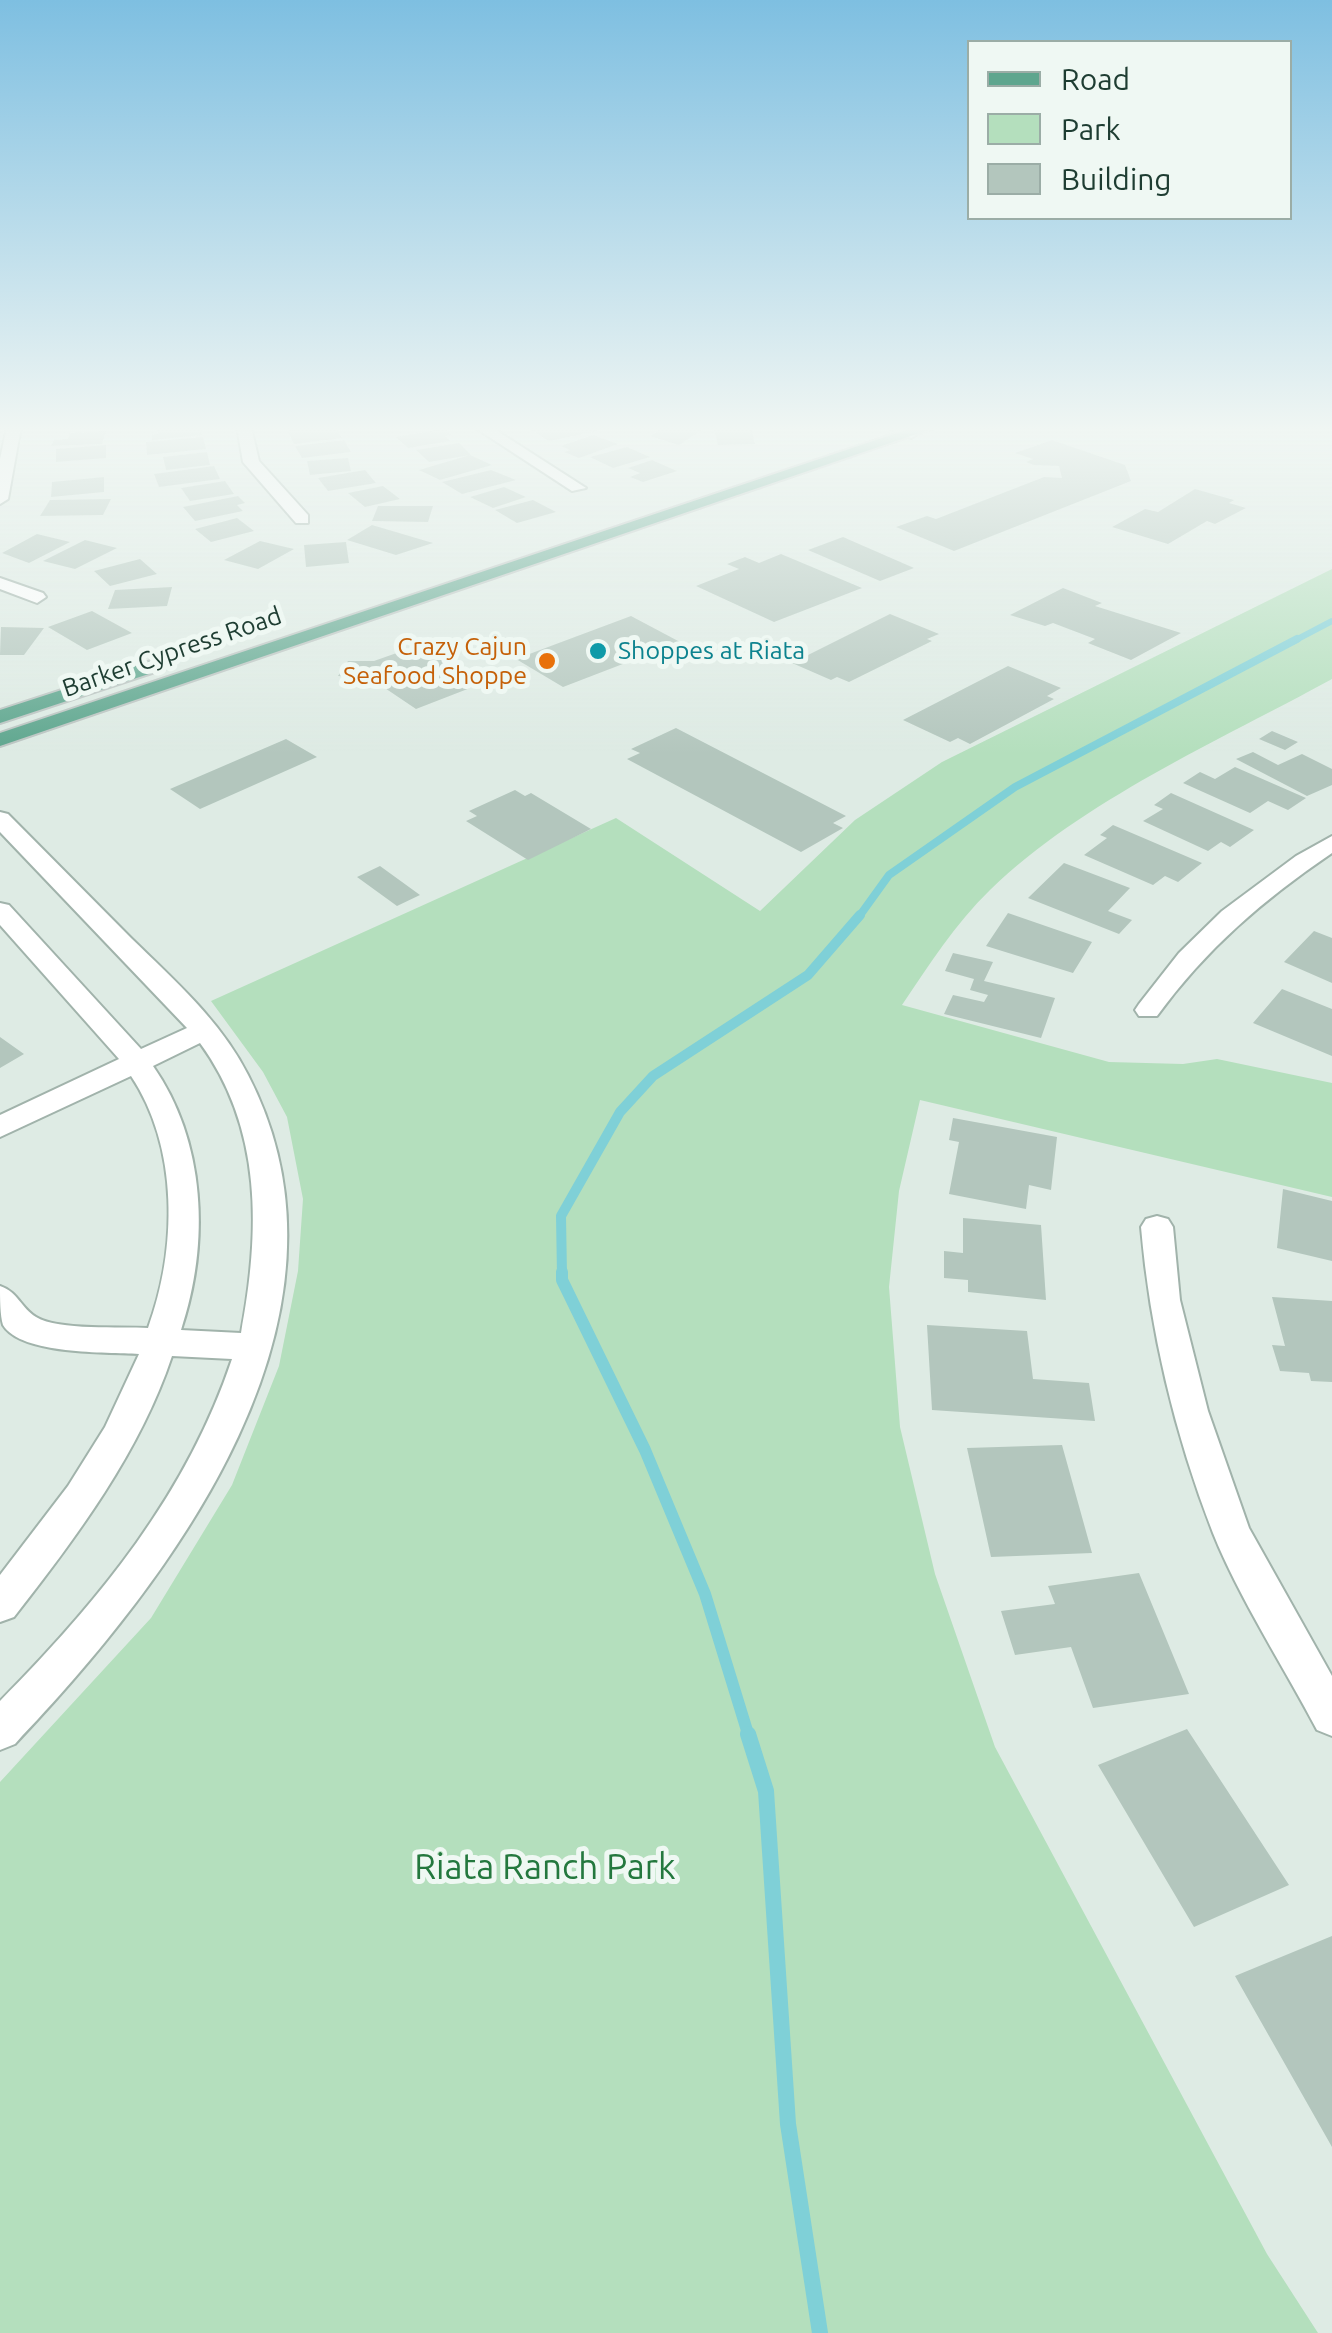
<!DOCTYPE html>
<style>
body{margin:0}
#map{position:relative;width:1332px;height:2333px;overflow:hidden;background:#deebe4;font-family:Ubuntu,sans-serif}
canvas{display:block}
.legend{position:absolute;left:967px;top:40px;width:325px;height:180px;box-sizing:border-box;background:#eff8f3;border:2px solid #9bada6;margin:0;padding:12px 18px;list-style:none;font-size:30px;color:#1e3d32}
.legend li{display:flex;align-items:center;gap:20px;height:50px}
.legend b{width:50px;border:2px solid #9bada6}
</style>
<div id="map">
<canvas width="1332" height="2333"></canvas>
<ul class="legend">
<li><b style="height:12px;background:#5ea68e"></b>Road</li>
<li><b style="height:28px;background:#b4dfbd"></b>Park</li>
<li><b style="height:28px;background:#b3c6bd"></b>Building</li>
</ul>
</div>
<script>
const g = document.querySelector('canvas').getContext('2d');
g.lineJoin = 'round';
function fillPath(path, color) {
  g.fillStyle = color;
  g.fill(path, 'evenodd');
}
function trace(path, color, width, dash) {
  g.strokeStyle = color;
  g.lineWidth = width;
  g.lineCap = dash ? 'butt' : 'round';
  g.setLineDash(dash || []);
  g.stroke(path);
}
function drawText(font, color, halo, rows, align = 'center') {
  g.font = font + ' Ubuntu,sans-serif';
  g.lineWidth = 10;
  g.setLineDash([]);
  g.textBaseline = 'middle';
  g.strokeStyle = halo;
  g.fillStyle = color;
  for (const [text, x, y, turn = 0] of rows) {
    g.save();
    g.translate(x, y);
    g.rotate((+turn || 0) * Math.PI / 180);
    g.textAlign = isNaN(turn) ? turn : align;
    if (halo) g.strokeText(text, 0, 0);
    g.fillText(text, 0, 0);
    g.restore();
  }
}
fillPath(new Path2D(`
 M1332,569v110c-113,62 -249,121 -342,211 -35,34 -61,75 -88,115l207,57 74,2 34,-5 115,24v114l-412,-97 -21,91 -10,96 11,140 35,147 60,173 272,507 51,79h-1318v-551l151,-164 81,-133 47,-119 19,-95 5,-72 -16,-82 -24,-45 -52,-71 405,-183 144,93 95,-91 87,-58z`), '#b4dfbd');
trace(new Path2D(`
 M1292,642l40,-21`), '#7fd0d7', 6);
trace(new Path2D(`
 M858,918l31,-43 126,-88 282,-148`), '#7fd0d7', 8);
trace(new Path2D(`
 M562,1275l-1,-59 59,-104 33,-36 155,-101 52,-60`), '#7fd0d7', 10);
trace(new Path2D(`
 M562,1272v8l83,170 60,144 44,143`), '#7fd0d7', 12);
trace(new Path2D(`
 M748,1734l18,57 22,333 32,209`), '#7fd0d7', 16);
fillPath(new Path2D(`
 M157,427h44l1,8 -50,5v-5l6,-1z
 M326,427h9l7,11 -48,6 -6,-13z
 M546,427h45l6,4 -48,10 -18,-11z
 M665,427h26l12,2 -24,16 -29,-9z
 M714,427l37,2 4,15 -37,1z
 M445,429l6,6 -6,1 5,5 -42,7 -12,-11z
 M106,431l-4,13 -51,2 3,-6 14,-1 2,-6z
 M593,435l25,9 -39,14 -15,-6 6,-2 -9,-4z
 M203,437l3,12 -59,6 -1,-13z
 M344,440l7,12 -49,6 -7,-12z
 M1052,440l73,25 6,16 -177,70 -58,-24 31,-11 9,3 108,-42 18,1 -3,-12 -25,-1 -8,-3 7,-3 -18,-6z
 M459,443l12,12 -42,7 -13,-12z
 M106,445v13l-50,4v-13z
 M627,447l23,10 -37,11 -23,-11z
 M207,452l3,13 -44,5 -3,-13z
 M470,455l22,10 -52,15 -21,-10z
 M348,458l3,13 -41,4 -3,-14z
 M652,460l25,11 -34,11 -13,-5 10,-4 -12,-5z
 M214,466l6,13 -61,8 -5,-13z
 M365,470l11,13 -48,8 -10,-13z
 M491,470l25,10 -54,14 -20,-12z
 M104,477v15l-53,5 1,-15z
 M225,481l9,13 -44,7 -9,-13z
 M383,486l17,13 -35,8 -17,-14z
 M504,487l22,10 -33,11 -23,-11z
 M1195,489l39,11 -5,3 17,5 -31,16 -8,-3 -39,23 -56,-17 33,-18 13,3z
 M238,496l7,7 -8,2 6,6 -48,10 -12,-14z
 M111,499l-8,16 -63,1 10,-16z
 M533,500l23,12 -39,11 -22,-13z
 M378,506h55l-5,16 -56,-1z
 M237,518l17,13 -43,11 -16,-13z
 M372,525l61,18 -37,12 -49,-15z
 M37,534l33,8 -41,21 -27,-10z
 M843,537l71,31 -34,13 -72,-31z
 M85,540l32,8 -42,21 -32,-8z
 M260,541l34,8 -36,20 -34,-9z
 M346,542l3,21 -43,4 -2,-22z
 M781,554l81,34 -88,34 -78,-36 43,-17 -12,-5 18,-7 14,6z
 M140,559l17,15 -47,12 -16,-15z
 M172,587l-5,19 -59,3 7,-19z
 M1063,588l39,15 -7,3 86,27 -50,27 -43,-17 7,-4 -42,-16 -8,3 -35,-11z
 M92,611l40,22 -45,17 -39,-23z
 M890,614l49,20 -12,5 5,2 -83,41 -12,-5 -6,3 -39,-17z
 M631,616l49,26 -117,45 -47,-28z
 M1,627l43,1 -20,27h-24z
 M422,644l61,39 -67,26 -46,-31 -32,-2 10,-15h26z
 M1008,666l53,22 -14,8 7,3 -84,45 -12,-6 -8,4 -47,-22z
 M676,728l170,88 -13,7 10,5 -42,24 -174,-93 13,-6 -9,-4z
 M1272,731l26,11 -13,8 -26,-11z
 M286,739l31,18 -117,52 -30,-20z
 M1253,752l25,13 24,-11 30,15v16l-25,11 -71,-37z
 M1235,767l71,31 -18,12 -20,-9 -18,12 -67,-30 17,-11 15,7z
 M515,790l10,6 6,-3 60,36 -63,31 -62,-39 11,-5 -8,-5z
 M1171,793l83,37 -24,17 -9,-5 -13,9 -65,-30 20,-12 -9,-4z
 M1113,825l89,38 -24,19 -13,-6 -12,9 -69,-30 23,-17 -7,-3z
 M1064,863l66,25 -22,23 24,9 -13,14 -91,-36z
 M380,866l40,29 -23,11 -40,-29z
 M1008,913l84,29 -19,31 -87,-27z
 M1314,931l18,7v45l-48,-21z
 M953,953l40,9 -9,19 71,17 -14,40 -97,-24 9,-19 31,7 4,-7 -18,-5 4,-11 -29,-8z
 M1282,989l50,20v47l-79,-33z
 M0,1037l24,17 -24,14z
 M953,1118l104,19 -6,53 -22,-5 -3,24 -77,-15 10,-52 -10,-2z
 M1283,1189l49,12v60l-55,-13z
 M963,1218l78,7 5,75 -78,-8v-12l-24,-2v-27l19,2z
 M1272,1297l60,4v81l-21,-1 -2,-8 -29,-2 -8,-26 13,1z
 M927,1325l100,6 6,48 56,4 6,38 -163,-11z
 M1062,1445l30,108 -101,4 -24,-109z
 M1139,1573l50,121 -96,14 -22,-61 -56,8 -14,-44 54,-7 -7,-18z
 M1187,1729l102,156 -95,42 -96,-162z
 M1332,1936v211l-97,-171z`), '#b3c6bd');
const minor = new Path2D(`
 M7,427h14l-13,72 -8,5v-45z
 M237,427h14l8,34 49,54v8h-12l-53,-61z
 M474,427h17l95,61 -14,3z
 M887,427h21l11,6 -8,5z
 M0,578l43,15 3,4 -9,6 -37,-14z
 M0,812l8,2c41,41 82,83 123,124 43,42 90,83 117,137 125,241 -74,502 -233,669l-15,6v-49c99,-100 187,-207 232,-342l-60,-3c-32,96 -96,182 -158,261l-14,5v-47l68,-89 37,-59 34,-73c-32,-2 -118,1 -136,-29 -3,-10 -3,-27 -3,-39 18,6 21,22 36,31 23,14 85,9 112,11 29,-79 31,-180 -17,-252l-131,61v-22l119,-56 -119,-134v-22l9,2 132,144 46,-21 -187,-196zM200,1043c63,86 60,190 41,290l-60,-3c29,-87 25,-188 -28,-264z
 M1332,836v17c-68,46 -126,96 -175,163h-18l-4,-6 4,-6 40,-51 43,-42 74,-55z
 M1157,1216l11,3 5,8 7,73 28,111 41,117 83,148v60l-15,-6c-32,-61 -79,-134 -104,-197 -38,-98 -63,-202 -72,-306l5,-8z`);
const major = new Path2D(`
 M915,427h22l-937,319v-13z
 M163,657l7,2v8l-170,56v-13z`);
trace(minor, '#a1b3ab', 4);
trace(major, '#bcc5c2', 4);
fillPath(minor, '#fff');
fillPath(major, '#5ea68e');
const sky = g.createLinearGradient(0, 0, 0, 754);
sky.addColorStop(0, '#7ebfe1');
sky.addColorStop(0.57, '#f0f6f3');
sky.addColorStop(1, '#f0f6f300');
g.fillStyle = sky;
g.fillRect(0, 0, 1332, 754);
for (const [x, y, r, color] of [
 [598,651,10,"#0f9aa8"],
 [547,661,10,"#e8710a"]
]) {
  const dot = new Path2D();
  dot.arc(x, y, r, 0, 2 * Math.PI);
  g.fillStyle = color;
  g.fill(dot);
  trace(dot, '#eff8f3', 4);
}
drawText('25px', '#c56008', '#eff8f3', [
 ["Crazy Cajun",527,647],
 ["Seafood Shoppe",527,676]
], 'right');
drawText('25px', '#0d838f', '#eff8f3', [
 ["Shoppes at Riata",618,651]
], 'left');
drawText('25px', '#1e3d32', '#eff8f3', [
 ["Barker Cypress Road",172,652,-19]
]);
drawText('35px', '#24783e', '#eff8f3', [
 ["Riata Ranch Park",545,1867]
]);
</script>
